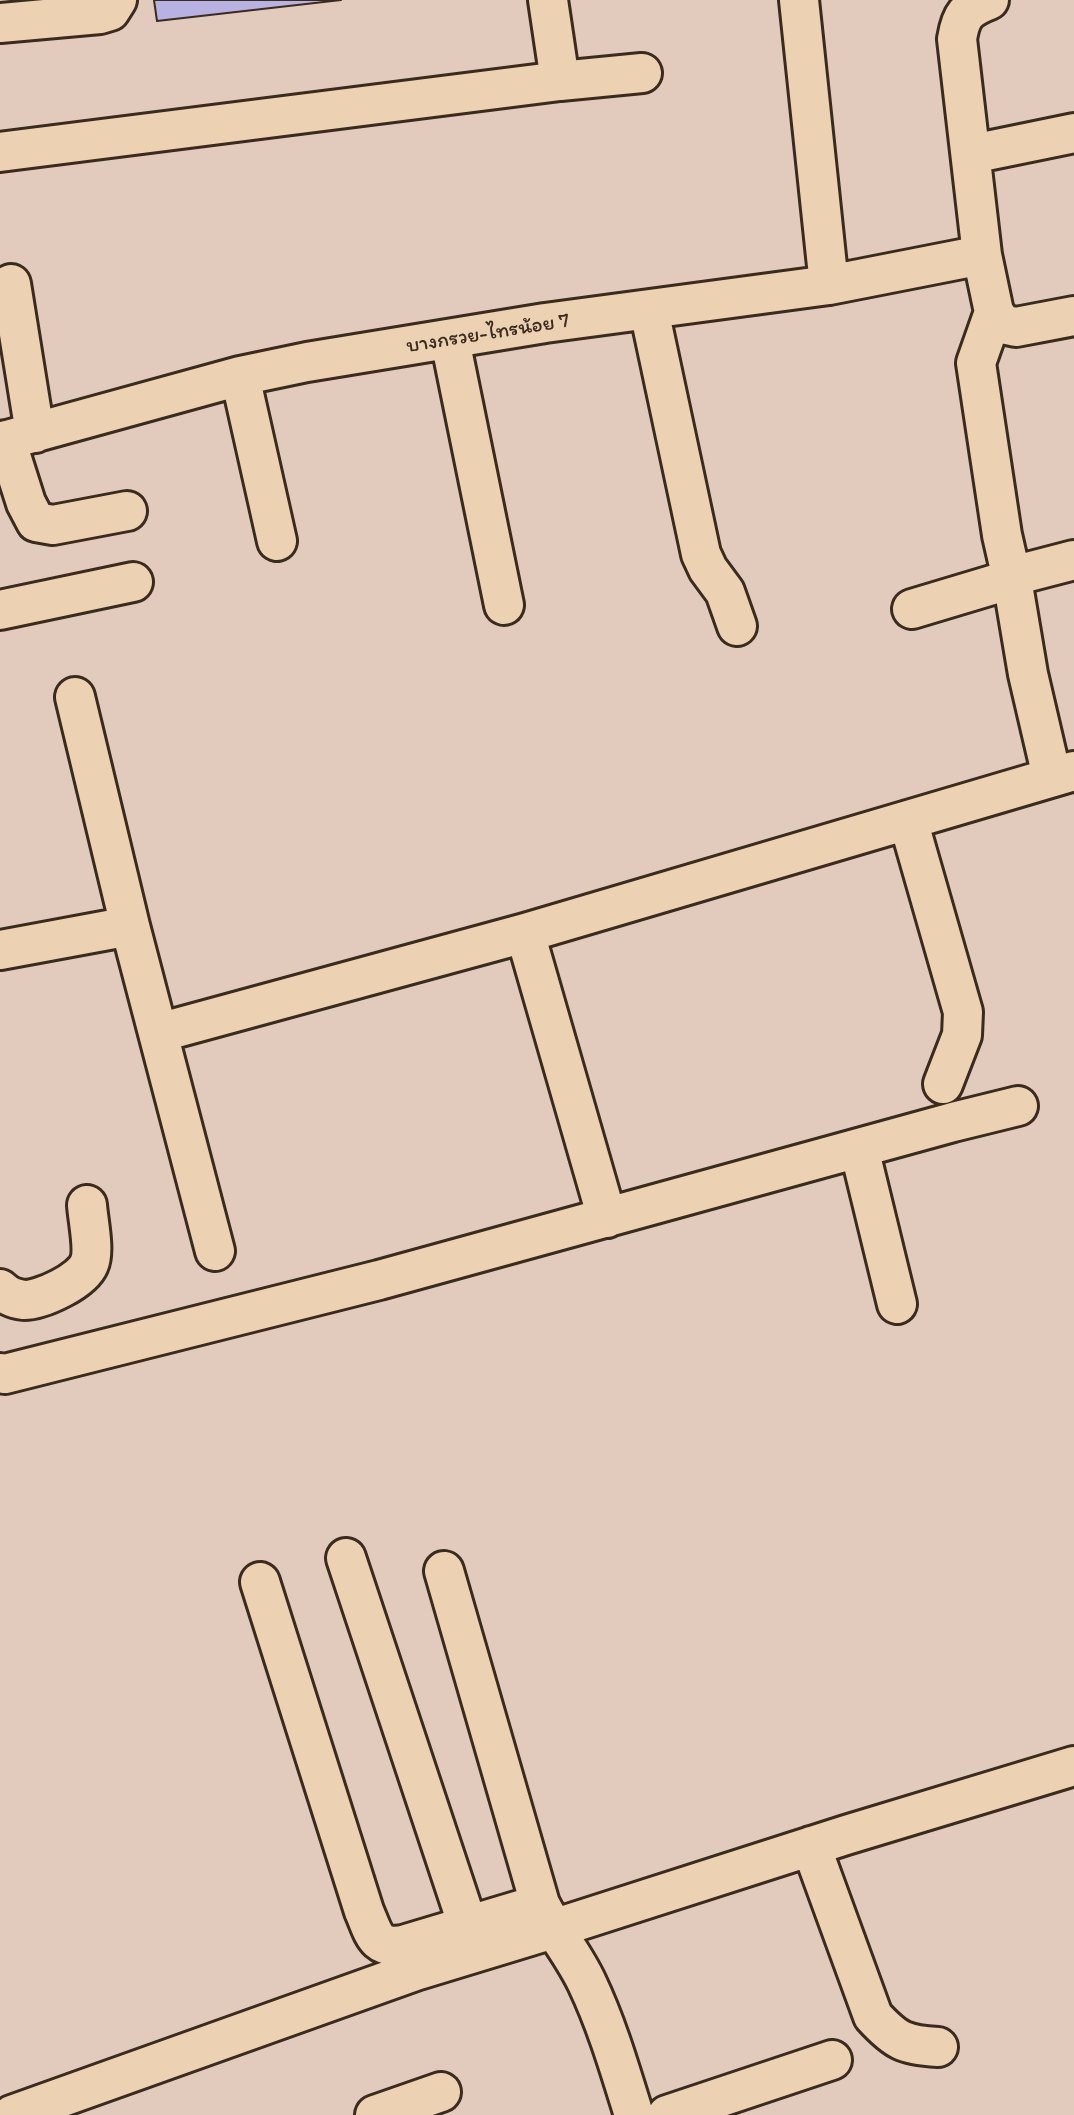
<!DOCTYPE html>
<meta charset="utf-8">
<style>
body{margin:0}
canvas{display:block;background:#e2cbbd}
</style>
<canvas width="1074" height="2115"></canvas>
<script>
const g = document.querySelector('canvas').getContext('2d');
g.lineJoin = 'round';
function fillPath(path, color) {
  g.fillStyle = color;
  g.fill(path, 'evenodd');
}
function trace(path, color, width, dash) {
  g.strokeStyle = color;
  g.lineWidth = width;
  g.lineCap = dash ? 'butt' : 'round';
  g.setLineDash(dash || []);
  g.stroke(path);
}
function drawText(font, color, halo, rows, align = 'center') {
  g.font = font + ' Itim,"Playpen Sans Thai",sans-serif';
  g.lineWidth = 5;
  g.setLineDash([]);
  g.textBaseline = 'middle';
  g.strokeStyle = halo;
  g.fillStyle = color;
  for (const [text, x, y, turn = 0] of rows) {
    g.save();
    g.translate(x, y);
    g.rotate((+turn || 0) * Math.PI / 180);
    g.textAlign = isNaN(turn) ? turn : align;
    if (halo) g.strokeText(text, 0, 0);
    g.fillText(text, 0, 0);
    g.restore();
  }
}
const building = new Path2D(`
 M154,0h187l-184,21z`);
fillPath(building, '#b8b2e3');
trace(building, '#3b2a1e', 2);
const minor = new Path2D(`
 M548,0l12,81
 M799,0l30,285
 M989,0c-23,9 -28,15 -32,39l25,216 12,57 8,12 14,3 58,-11
 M0,23l100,-9 10,-3 7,-11
 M0,152l560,-71 82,-8
 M972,154l102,-21
 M11,284l24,149
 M649,310l52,244 7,15 17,23 12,34
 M994,312l-18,51 26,172 10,44 12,-6 50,-13
 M450,340l54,265
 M240,376l37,165
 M6,440l20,63 10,19 17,3 74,-14
 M0,442l240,-66 67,-14 238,-39 284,-38 153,-30
 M912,609l100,-30 16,95 24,103
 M0,610l133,-28
 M75,697l55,229 85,325
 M908,820l55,192 -1,23 -19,49
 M525,933l82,285
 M0,950l130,-24
 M158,1033l367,-100 549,-162
 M859,1148l38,156
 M0,1289c7,7 15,10 24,11 18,0 58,-19 65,-36 6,-13 -1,-44 -2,-59
 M0,1373l5,1 374,-94 574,-158 65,-16
 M346,1558l122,368
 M444,1571l96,333c14,28 34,51 47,79 20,42 33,87 47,132
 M260,1582l104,329c10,23 11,38 39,34l137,-41
 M811,1846l62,170c23,25 31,29 65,31
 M12,2115l403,-144 138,-42 293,-94 228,-69
 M375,2115l66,-23
 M667,2115l165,-55`);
trace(minor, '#3b2a1e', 44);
trace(minor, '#ecd1b3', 38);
drawText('21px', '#3b2a1e', '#ecd1b3', [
 ["บางกรวย-ไทรน้อย 7",488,334,-9]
]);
</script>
